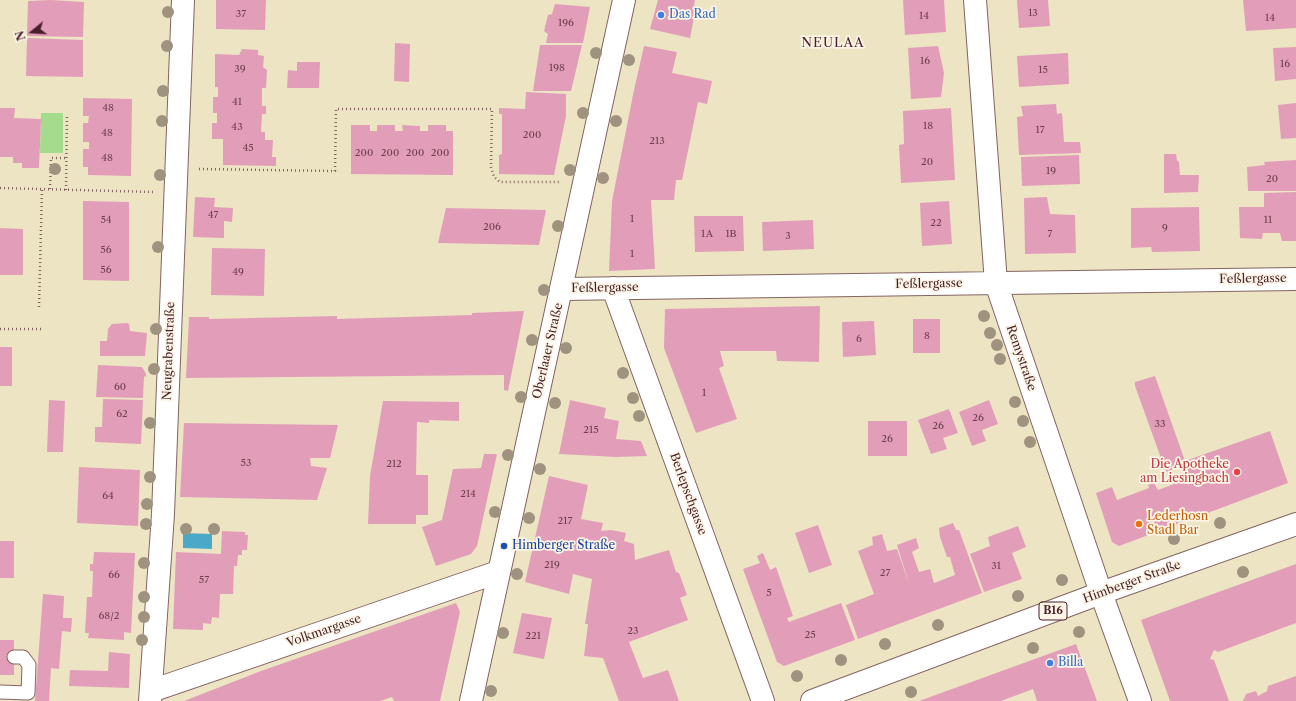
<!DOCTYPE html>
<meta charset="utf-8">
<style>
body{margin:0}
#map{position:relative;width:1296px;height:701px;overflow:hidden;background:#ede4c4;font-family:"Libre Caslon Text",serif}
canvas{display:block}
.north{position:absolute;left:12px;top:12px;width:40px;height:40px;-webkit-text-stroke:3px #fcf5e5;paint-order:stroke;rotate:252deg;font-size:11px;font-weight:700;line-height:16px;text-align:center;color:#4a1f2b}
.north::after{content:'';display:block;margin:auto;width:14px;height:18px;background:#4a1f2b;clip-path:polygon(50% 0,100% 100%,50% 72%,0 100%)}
</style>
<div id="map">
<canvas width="1296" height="701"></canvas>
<div class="north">N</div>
</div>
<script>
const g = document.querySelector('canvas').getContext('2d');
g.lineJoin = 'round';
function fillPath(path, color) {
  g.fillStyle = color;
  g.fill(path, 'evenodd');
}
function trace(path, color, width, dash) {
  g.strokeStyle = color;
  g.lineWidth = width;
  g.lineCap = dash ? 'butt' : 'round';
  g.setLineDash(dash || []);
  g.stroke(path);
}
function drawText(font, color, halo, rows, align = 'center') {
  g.font = font + ' "Libre Caslon Text",serif';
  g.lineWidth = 3.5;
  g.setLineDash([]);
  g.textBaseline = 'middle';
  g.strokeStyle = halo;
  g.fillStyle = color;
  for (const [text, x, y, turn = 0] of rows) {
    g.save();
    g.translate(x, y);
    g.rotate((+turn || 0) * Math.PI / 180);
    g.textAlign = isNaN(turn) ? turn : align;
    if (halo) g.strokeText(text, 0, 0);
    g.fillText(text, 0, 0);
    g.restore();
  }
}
fillPath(new Path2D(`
 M41,113h22v40h-23z`), '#a4db8d');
fillPath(new Path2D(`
 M183,533l29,1v15l-29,-1z`), '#4aa9c9');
fillPath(new Path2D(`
 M51,0l33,2 -1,35 -56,-1 1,-35z
 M216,0h50l-1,30 -49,-1z
 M658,0h37l-1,5 2,2 -6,31 -40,-9z
 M903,0h41l2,32 -41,3z
 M1017,0h31l2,26 -31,2z
 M1243,0h53v28l-50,3z
 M555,4l35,3 -7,36h-37l2,-9 -4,-3 4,-16 4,-1z
 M27,38l56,2v37l-57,-1z
 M395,43l15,1 -1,38 -15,-1z
 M540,45h42l-11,46h-38z
 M644,46l33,6 -5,21 40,8 -5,23 -9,-2 -16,78h-6l-2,20h-23l4,69 -46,2 3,-70 22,-111z
 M938,46l6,27 -3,24 -30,2 -3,-51z
 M1296,47v32l-21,2 -2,-33z
 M242,49l16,1v5l6,1 -1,11 4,3 -1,18h-4v18h4v8h-4l-1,18h4v8h8l-1,17h4v9l-53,-1v-26h-11v-16h5v-10h-4v-16h5v-10h-3v-33l24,1z
 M1068,53l1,31 -50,3 -2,-31z
 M297,62h23l-1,26h-32l1,-18 9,1z
 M526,92l40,2v22l-12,59 -55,-1v-19l3,-1v-40h-3v-6l26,1z
 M83,98l49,1 -1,77 -43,-1v-8h-5v-18h6v-7h-6v-19h5l1,-7h-6z
 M1296,103v35l-15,1 -3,-34z
 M1056,104l1,10 5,-1 2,29h16l1,11 -62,2 -2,-38 6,-1 -2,-10z
 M0,108h15l-1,10 27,1 -2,49h-17v-5h-9v-6h-13z
 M951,108l4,72 -54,3 -2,-38 5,-1 -1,-33z
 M351,125h19v6h7v-6h18v6h8l-1,-6 18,1v5h8v-6h18v6h7v44l-102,-1z
 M1164,154h12l1,6 2,2 1,13h19l-1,17 -34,1z
 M1079,155l1,29 -58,2 -1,-29z
 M1296,160v31h-48l-1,-24 18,-2 -1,-3z
 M1296,192v49h-14l-2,-8h-17l-1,6 -22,-1 -1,-31h25v-14z
 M195,197l20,1 -1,9 19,1 -1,14 -8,-1v17l-31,-1z
 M1047,197l3,17 25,1 1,38 -51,1 -1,-56z
 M83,201l46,1v79l-46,-1z
 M949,201l3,43 -30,2 -2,-43z
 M1199,207l1,44 -48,1 -1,-5 -20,1v-40z
 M446,208l100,2 -7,35 -101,-2z
 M694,216h49l1,35 -49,1z
 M813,220l1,29 -51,2 -1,-29z
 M0,228l23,1v46h-23z
 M212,248l53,1 -1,47 -53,-1z
 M820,306l-1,56 -42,-1 -1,-10h-56l4,15 -5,2 18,51 -41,14 -32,-85 1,-39z
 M524,311l-16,80 -4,-1v-15l-318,3 3,-61h20v2l128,-3v3l135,-4v-2z
 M913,319h27v34h-27z
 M874,321l2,34 -33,2 -1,-35z
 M127,323l2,1 1,7 17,2 -2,23h-45v-15h7l1,-12 4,-5z
 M0,347h12v39h-12z
 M98,365l44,2 4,7v3l-2,-1 -1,22 -47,-1z
 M1155,376l30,85 85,-30 18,52 -169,63 -7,-4 -16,-49 16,-6 5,13 32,-12 -1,-3 6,-2 4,7 27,-10 -5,-13 -14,5 -31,-86v-4z
 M103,399l40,1 -2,44 -46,-2v-15h7z
 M49,400l16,1 -2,51h-16z
 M570,400l36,8 -2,10 15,3 -3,18 25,2 6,15 -31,1 -57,-3z
 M989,400l9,24 -16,6 4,11 -14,5 -13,-34z
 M383,401l76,1v19l-30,-1v3l-12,-1 -1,53h12v40h-12v9h-48l2,-48z
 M949,409l9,24 -15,5 4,11 -16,5 -13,-34z
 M868,421h39v35h-39z
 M184,423l154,2 -8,33h-20l1,8 16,2 -10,32 -137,-3z
 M484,454h13l-20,92 -6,8 -35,12 -14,-39 20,-7 11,-51 28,-1z
 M79,467l61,3 -2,56 -61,-3z
 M549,476l39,9 -7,34 22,4 -2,8 10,-1 15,3 -2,8 10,3 1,16 34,-10 7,22 3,1 8,22 -7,3 8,22 -59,22 14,36 25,-8 11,31h-60l-16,-43 -19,-2 4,-32h-3l7,-45 -19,-5 -4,20 -44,-12z
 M953,523l3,7h3l23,63 -124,46 -12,-34 28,-11 -16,-43 15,-6 -1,-8 10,-3 5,17 10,-2 13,38 -13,-42 19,-7 3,10 -7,4 7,20 11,-3 4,14 21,-8 -5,-18h-3l-7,-20 -1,-9z
 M818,525l14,40 -23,8 -14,-40z
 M1018,526l8,21 -14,6 10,26 -38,13 -14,-38 20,-8 -2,-9z
 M222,531l23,1v3h3l-1,15h-5v5h-4l-1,11h-3l-1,28h-13l-1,24 -7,-1 -1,7 -8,-1v7l-30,-1 3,-77 45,2z
 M0,541h14v37h-14z
 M94,552l41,1 -4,80 -7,-1v8l-36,-2 1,-5h-4l2,-36h5l1,-26h-3v-7h3z
 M763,553l7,17 6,-3 17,49 -6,2 2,4 52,-19 14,37 -71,26 -7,-4 -34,-93 17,-6 -3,-7z
 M1296,564v59l-78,29 -4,-2 -4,9 4,1 15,41h-59l-29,-81z
 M43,594l21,2 -1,22h9l-1,14 -9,-1 -3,38 -8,-1 -2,33h-14z
 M456,603l4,9 -20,89h-46l-2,-4 -12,4h-196l77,-30z
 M522,613l30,5 -8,41 -31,-6z
 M0,640h14v35h-14z
 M1076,644l21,57h-60l-4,-12 -32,12h-82z
 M109,652l21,2 -1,34 -60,-2 1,-16 38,1z
 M1296,676v25h-53l3,-7 10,-3 2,5 9,-5 1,-5z`), '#e29eb9');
const lane = new Path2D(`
 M0,692l28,1 1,-28 -6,-8h-9`);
const street = new Path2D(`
 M975,0l21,283 105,310 39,108
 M613,288l150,413
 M562,289l734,-10
 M151,691l347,-119
 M150,701l13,-187 20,-514`);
const secondary = new Path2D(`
 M471,701c50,-234 103,-467 153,-701`);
const primary = new Path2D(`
 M812,701l289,-108 195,-69`);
trace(lane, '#836461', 15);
trace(street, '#836461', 24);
trace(secondary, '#836461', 24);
trace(primary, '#836461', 24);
trace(new Path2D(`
 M199,169l136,2 1,-62h156l-1,58 3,10 6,5h60
 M0,188l153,4
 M50,189l1,-31h15
 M66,190l1,-75
 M39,307l3,-118
 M0,329h44`), '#836461', 2.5, [1, 3]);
trace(lane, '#fff', 13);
trace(street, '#fff', 22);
trace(secondary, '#fff', 22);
trace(primary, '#fff', 22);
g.fillStyle = '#9f927e';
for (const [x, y] of [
 [168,12],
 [167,46],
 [596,53],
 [629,60],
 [163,91],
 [583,113],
 [162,121],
 [616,121],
 [55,169],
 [570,170],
 [160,175],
 [603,178],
 [558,226],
 [158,247],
 [544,290],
 [984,316],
 [156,329],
 [990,333],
 [532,340],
 [997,345],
 [566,348],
 [1000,359],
 [154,369],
 [623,373],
 [521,397],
 [633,398],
 [1015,402],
 [555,403],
 [639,416],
 [1023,421],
 [150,423],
 [1030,442],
 [508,455],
 [540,469],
 [150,477],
 [147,504],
 [495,512],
 [529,518],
 [1220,523],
 [146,524],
 [186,529],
 [214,529],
 [1174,539],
 [144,563],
 [1243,572],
 [517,574],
 [1062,580],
 [1018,596],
 [144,597],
 [144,617],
 [938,625],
 [1079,632],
 [503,633],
 [142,640],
 [885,644],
 [1033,648],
 [841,660],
 [797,676],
 [491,691],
 [911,692]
]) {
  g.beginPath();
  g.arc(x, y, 6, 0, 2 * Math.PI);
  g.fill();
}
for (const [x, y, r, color] of [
 [661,15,4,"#3f7fe0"],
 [1237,472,4,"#e0444e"],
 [1139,524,4,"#e8710a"],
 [504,546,4,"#1a4fb4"],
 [1050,663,4,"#3f7fe0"]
]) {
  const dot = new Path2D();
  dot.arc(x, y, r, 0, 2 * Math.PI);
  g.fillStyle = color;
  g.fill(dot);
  trace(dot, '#fcf5e5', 1.5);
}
drawText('10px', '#703f4e', null, [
 ["13",1033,13],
 ["37",241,14],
 ["14",924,16],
 ["14",1270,18],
 ["196",566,23],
 ["16",925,61],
 ["16",1285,64],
 ["198",557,68],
 ["39",240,69],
 ["15",1043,70],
 ["41",237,102],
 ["48",108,108],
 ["18",928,126],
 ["43",237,127],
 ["17",1040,130],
 ["48",107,133],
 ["200",532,135],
 ["213",657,141],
 ["45",248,148],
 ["200",364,153],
 ["200",390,153],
 ["200",415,153],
 ["200",440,153],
 ["48",107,158],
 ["20",927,162],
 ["19",1051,171],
 ["20",1272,179],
 ["47",213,215],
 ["1",632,219],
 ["54",106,220],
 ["11",1268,220],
 ["22",936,223],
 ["206",492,227],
 ["9",1165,228],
 ["1A",707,234],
 ["1B",731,234],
 ["7",1050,234],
 ["3",788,236],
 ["56",106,250],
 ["1",632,254],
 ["56",106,270],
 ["49",238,272],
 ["8",927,336],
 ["6",859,339],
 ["60",120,387],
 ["1",704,393],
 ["62",122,414],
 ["26",978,418],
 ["33",1160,424],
 ["26",938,426],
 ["215",591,430],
 ["26",887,439],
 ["53",246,463],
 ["212",394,464],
 ["214",468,494],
 ["64",108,496],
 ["217",565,521],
 ["219",552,565],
 ["31",996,566],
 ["27",885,573],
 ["66",114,575],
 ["57",204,580],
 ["5",769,593],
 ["68/2",109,616],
 ["23",633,631],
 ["25",810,635],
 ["221",533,636]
]);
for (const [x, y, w] of [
 [1053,611,28]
]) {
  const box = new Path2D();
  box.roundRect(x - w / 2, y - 9, w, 18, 3);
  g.fillStyle = '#fcf5e5';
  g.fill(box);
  trace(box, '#4a1f2b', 1);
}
drawText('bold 11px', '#4a1f2b', null, [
 ["B16",1053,611]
]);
drawText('12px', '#366cbe', '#fcf5e5', [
 ["Das Rad",669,15],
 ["Billa",1058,663]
], 'left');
drawText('12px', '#4a1f2b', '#fcf5e5', [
 ["Feßlergasse",1253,279,-1],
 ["Feßlergasse",929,284,-1],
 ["Feßlergasse",605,288,-1],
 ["Neugrabenstraße",169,351,-88],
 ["Oberlaaer Straße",548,351,-77],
 ["Remystraße",1021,358,71],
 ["Berlepschgasse",688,494,70],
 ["Himberger Straße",1132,582,-20],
 ["Volkmargasse",324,631,-19]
]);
drawText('12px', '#be3a42', '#fcf5e5', [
 ["Die Apotheke",1229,465],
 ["am Liesingbach",1229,479]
], 'right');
drawText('12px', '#c56008', '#fcf5e5', [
 ["Lederhosn",1147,517],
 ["Stadl Bar",1147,531]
], 'left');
drawText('12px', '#164399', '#fcf5e5', [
 ["Himberger Straße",512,546]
], 'left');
g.letterSpacing = '1px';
drawText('13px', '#4a1f2b', '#fcf5e5', [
 ["NEULAA",833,43]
]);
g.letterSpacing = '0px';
</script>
